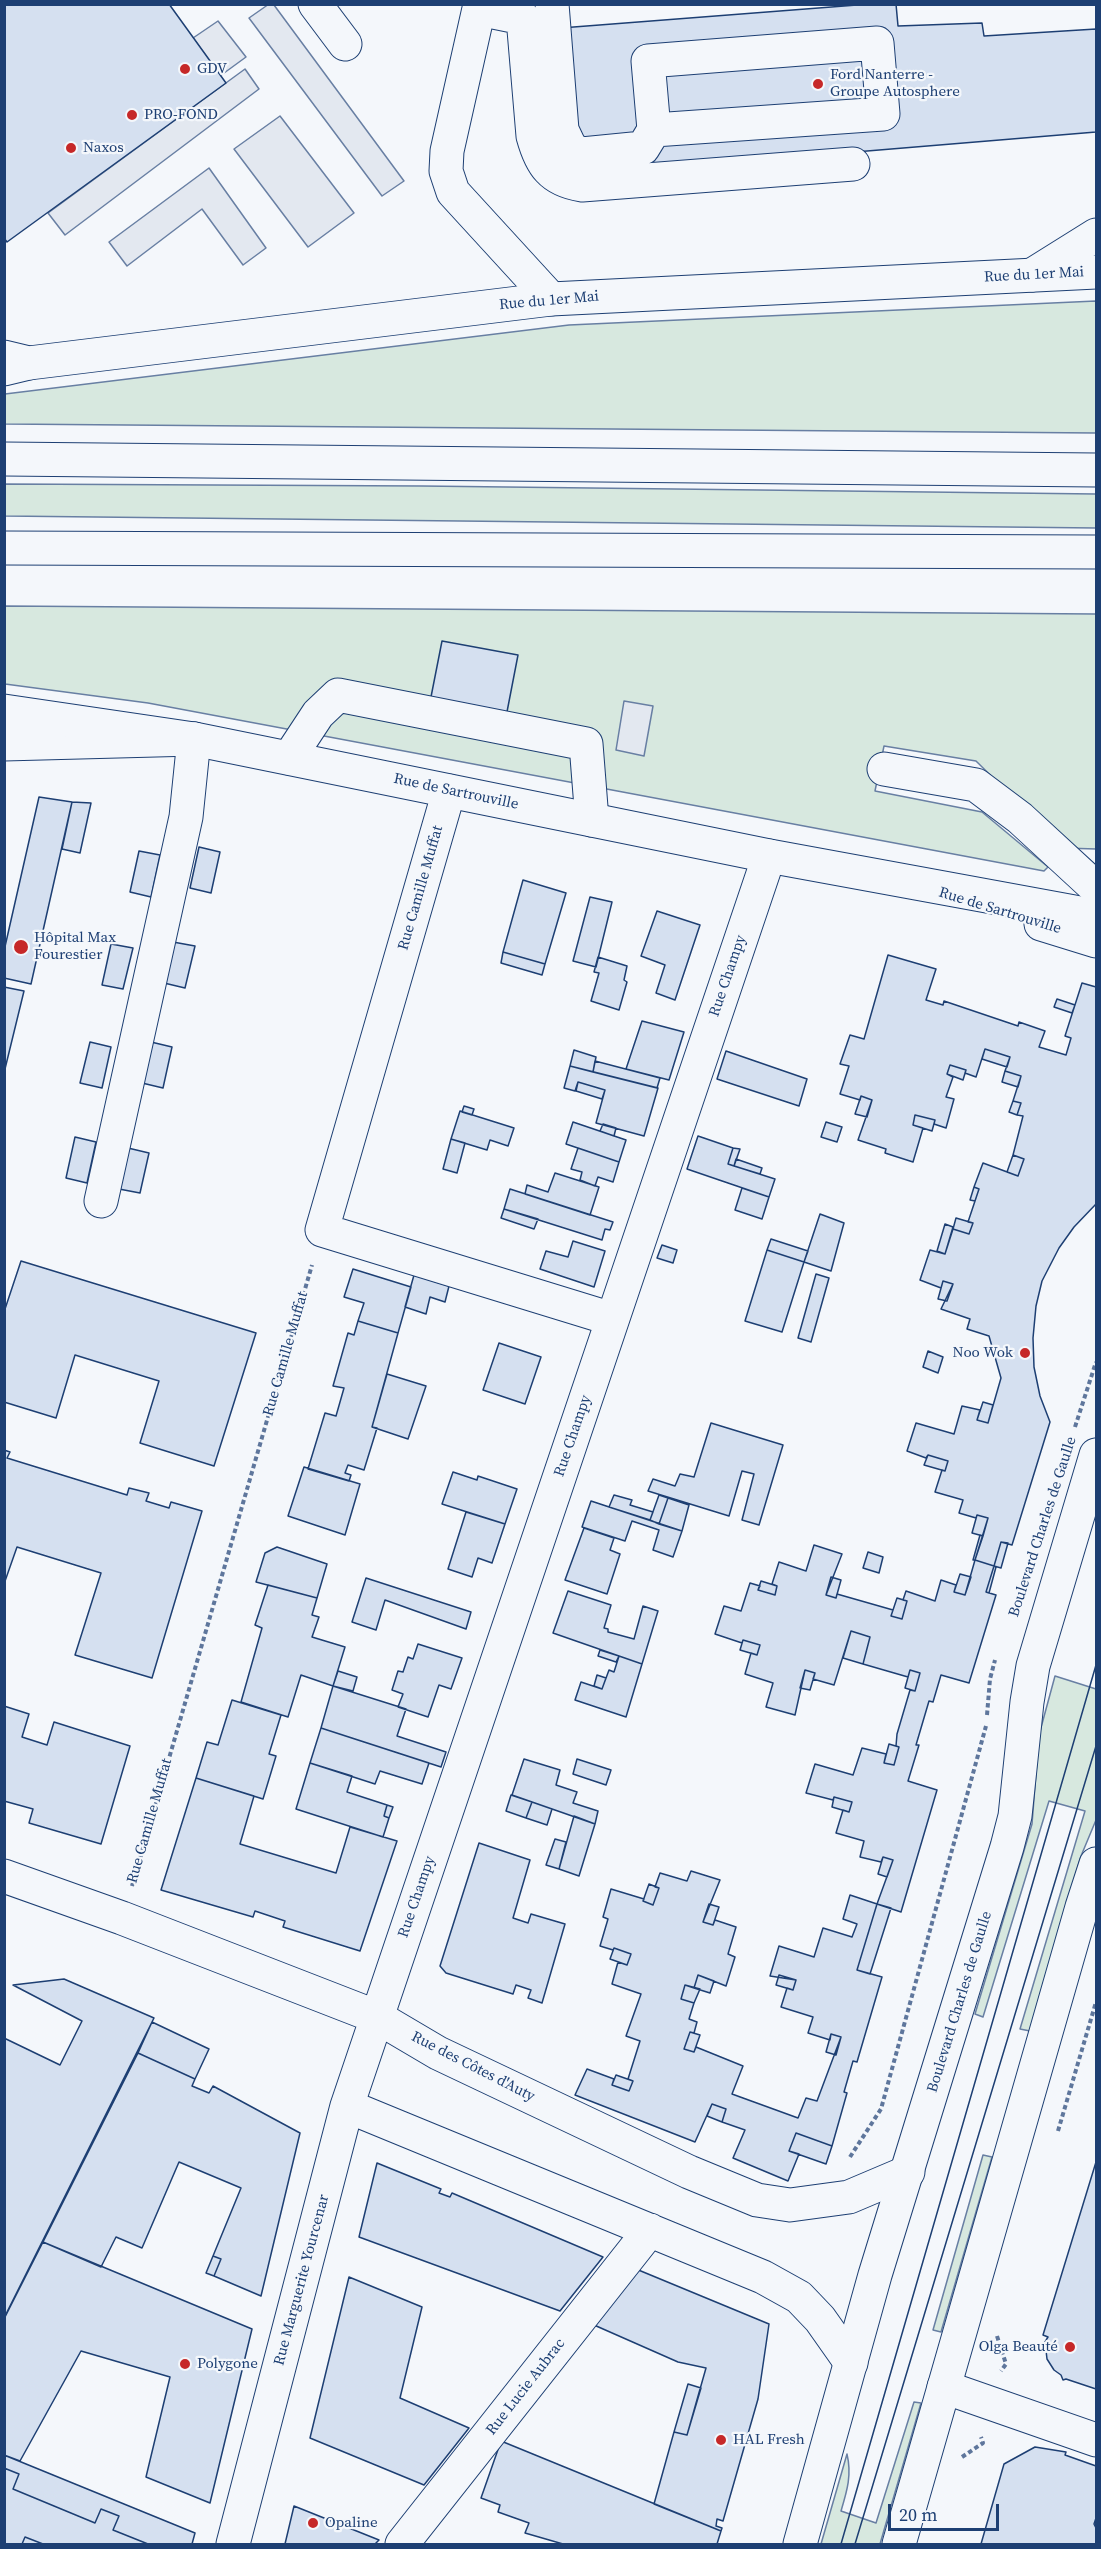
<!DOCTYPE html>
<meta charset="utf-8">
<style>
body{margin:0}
#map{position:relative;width:1101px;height:2549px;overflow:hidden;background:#f4f7fb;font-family:"Source Serif 4",serif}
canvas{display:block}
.frame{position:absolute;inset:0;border:6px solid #1d3f73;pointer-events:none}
.scale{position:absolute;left:888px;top:2504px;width:111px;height:27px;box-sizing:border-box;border:3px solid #1d3f73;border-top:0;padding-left:8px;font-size:18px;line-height:21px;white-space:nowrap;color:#1d3f73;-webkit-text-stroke:4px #f4f7fb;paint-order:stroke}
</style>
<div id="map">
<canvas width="1101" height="2549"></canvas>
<div class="frame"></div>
<div class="scale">20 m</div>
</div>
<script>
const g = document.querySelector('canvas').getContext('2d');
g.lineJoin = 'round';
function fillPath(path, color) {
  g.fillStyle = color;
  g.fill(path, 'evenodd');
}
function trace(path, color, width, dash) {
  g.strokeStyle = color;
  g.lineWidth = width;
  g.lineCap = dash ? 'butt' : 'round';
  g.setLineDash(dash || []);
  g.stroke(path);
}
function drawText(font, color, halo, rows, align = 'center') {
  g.font = font + ' "Source Serif 4",serif';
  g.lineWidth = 4.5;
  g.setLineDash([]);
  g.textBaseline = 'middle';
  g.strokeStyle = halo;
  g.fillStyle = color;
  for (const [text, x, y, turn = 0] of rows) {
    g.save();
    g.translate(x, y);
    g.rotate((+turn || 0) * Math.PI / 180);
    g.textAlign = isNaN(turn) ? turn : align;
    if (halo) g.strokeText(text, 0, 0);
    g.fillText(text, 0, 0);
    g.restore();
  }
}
const green = new Path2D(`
 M1096,301v132l-1091,-9v-30l564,-69z
 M5,484l417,2 674,8v34l-1091,-12z
 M5,606l1091,8v235l-32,-1 -88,-87 -92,-15 -9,45 107,21 66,55 -4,4 -896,-168 -143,-19z
 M1055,1676l41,13v131l-15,36 -51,175 -10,-2 65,-218 -36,-10 -66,216 -8,-3 57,-190 7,-89z
 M983,2155l9,2 -51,175 -8,-2z
 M914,2402l7,1 -41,141h-59l26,-90c5,21 0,37 -6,57l35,12z`);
fillPath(green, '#d7e8df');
trace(green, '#687fa3', 1.5);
const parking = new Path2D(`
 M269,4l5,1 130,176 -22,15 -133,-178z
 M218,21l28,36 -26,19 -27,-38z
 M245,69l14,20 -194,146 -17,-22z
 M280,116l74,97 -46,34 -74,-98z
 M209,168l57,80 -23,17 -41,-56 -75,57 -18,-24z
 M624,701l29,5 -9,50 -28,-6z`);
fillPath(parking, '#e3e8f0');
trace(parking, '#687fa3', 1.5);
const building = new Path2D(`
 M4,4h165l57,79 -219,159 -3,-4z
 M870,4h26l2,22 84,-3 2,13 112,-7v103l-518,43 -43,-145z
 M442,641l76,14 -12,62 -76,-15z
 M39,797l33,5 -41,182 -27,-6v-27z
 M72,802l19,1 -11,50 -18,-4z
 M199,847l21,5 -9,41 -21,-5z
 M139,851l21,4 -9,42 -21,-5z
 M523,880l43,13 -21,71 -42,-12z
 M590,897l22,5 -16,65 -23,-6z
 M657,911l43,14 -25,75 -19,-7 9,-28 -24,-9z
 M173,942l22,4 -10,42 -21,-5z
 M111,944l22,4 -10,41 -21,-4z
 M503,952l42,12 -3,11 -41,-12z
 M888,955l48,14 -10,31 17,5 1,-4 74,25 1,-4 26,9 -6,16 27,8 5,-17 -6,-2 17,-53 14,4v217l-22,23 -15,21 -17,33 -6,25 -3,32 1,29 6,29 10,26 -38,123 -11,-3 -7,24 -19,-6 13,-42 -11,-3 -1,3 -17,-5 4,-13 -28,-8 7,-22 3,1 3,-10 -20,-6 -2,3 -19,-7 9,-28 38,11 8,-28 18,4 -3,10 11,3 13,-45 -12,-42 -22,-7 3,-10 -29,-10 12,-25 -10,-3 -2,7 -21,-8 10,-30 15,4 8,-25 16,5 4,-11 -5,-1 11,-33 -5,-2 9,-24 35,13 6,-17 -11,-4 10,-39 -6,-1 4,-12 -8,-2 8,-25 -16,-5 5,-14 -25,-8 -9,28 -11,-4 1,-3 -16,-5 -3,9 6,3 -7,20 8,2 -8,29 -12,-4 1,-4 -20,-5 -2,10 10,3 -10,34 -28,-9 1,-4 -28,-9 14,-40 -11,-4 -1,4 -20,-6 9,-28 -9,-2 10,-29 14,4z
 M598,957l29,9 -3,14 3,2 -8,28 -28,-9 8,-28 -5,-1z
 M4,987l20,4 -20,82z
 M1057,999l18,6 -3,8 -18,-6z
 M642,1021l42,11 -15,48 -43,-11z
 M90,1042l21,5 -9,41 -22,-5z
 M151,1042l21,5 -9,41 -21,-5z
 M985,1049l25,8 -3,10 -25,-8z
 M574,1050l22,7 -3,15 -23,-6z
 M726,1051l81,28 -8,27 -82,-27z
 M595,1061l65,17 -3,10 -64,-16z
 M950,1065l16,5 -3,10 -16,-6z
 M570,1066l88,22 -14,48 -48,-13 9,-33 -27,-8 -3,9 -11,-3z
 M1005,1071l16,5 -3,11 -16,-5z
 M578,1082l27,8 -3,9 -26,-8z
 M861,1096l11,4 -5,17 -12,-3z
 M1013,1101l8,2 -4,12 -8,-3z
 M464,1106l10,3 -2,6 -10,-3z
 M460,1111l54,17 -6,18 -18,-6 -3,10 -36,-11z
 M915,1115l20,5 -3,11 -19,-6z
 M573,1122l53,18 -7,22 -53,-18z
 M826,1122l16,5 -5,15 -16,-5z
 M603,1124l13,4 -2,8 -14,-5z
 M698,1136l35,12 -5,16 47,15 -6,18 -82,-28z
 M75,1137l21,5 -9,41 -21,-5z
 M451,1139l14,4 -8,30 -14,-4z
 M128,1148l21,5 -9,40 -21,-4z
 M578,1148l41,14 -6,20 -15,-5 -3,9 -15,-6 2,-8 -11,-3z
 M733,1148l7,1 -6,17 -6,-2z
 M1013,1155l11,4 -6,17 -11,-4z
 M736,1159l26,9 -2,6 -26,-8z
 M555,1173l44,14 -9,28 -65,-21 2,-9 21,7z
 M974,1187l5,2 -4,12 -5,-1z
 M742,1188l27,9 -7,22 -27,-9z
 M510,1189l103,33 -3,8 -5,-1 -3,11 -98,-31z
 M504,1209l34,10 -4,10 -33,-11z
 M820,1214l24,9 -13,48 -27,-9z
 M956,1218l17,5 -4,11 -16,-5z
 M945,1224l8,3 -8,27 -8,-3z
 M771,1239l37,12 -4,11 -37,-12z
 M573,1241l32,10 -11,36 -54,-18 6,-18 22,6z
 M662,1245l15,5 -4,13 -16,-5z
 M767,1250l37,12 -22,70 -37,-11z
 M21,1261l235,72 -42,133 -74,-23 19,-62 -84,-26 -19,63 -52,-16v-90z
 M353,1269l58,18 -13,46 -40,-12 6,-18 -20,-6z
 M816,1274l13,4 -18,64 -13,-4z
 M414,1275l35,11 -4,16 -15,-5 -4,17 -21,-7z
 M943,1281l10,3 -6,17 -9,-2z
 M358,1321l40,12 -26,94 5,1 -13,42 -16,-5 -3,8 6,2 -2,6 -41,-12 17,-56 11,3 8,-28 -11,-2 15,-53 6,2z
 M499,1343l42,14 -16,47 -42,-14z
 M928,1351l15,6 -5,16 -15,-6z
 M387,1374l39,12 -18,53 -36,-12z
 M983,1402l10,3 -5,18 -11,-3z
 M711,1423l72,22 -24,80 -17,-5 12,-46 -12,-3 -13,45 -81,-25 5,-12 22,7 5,-12 14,3z
 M4,1450l6,2 -3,6 120,37 2,-7 20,5 -3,8 23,7 2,-6 31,9 -50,167 -77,-23 26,-82 -84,-26 -13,37z
 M928,1455l20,6 -3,10 -21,-6z
 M304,1467l56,17 -15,51 -57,-19z
 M453,1472l24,8 1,-4 39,13 -12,35 -63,-20z
 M614,1495l18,5 -2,5 23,7 -3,8 -41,-13z
 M659,1495l9,3 -9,26 -9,-4z
 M668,1498l21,7 -7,26 -23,-7z
 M591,1501l91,30 -9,26 -20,-7 6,-20 -27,-9 -7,20 -43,-14z
 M466,1512l39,12 -13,39 -14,-5 -6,19 -24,-8z
 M977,1515l11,3 -5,18 -11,-3z
 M584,1528l30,10 -4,12 10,4 -13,40 -42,-14z
 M980,1535l3,1 -8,24h-2z
 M1001,1542l7,1 -7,25 -7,-2z
 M814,1545l28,9 -16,41 10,3 1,-4 56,16 -2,6 11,3 5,-18 -4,-1 3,-9 29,10 6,-21 15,5 -2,7 11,3 10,-35 19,6 -8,26 10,3 -27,88 -28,-8 -8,27 -4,-1 -13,44h3l-11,36 29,9 -36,122 -24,-8 16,-44 -10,-3 -2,5 -21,-5 4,-16 -28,-8 7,-23 6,2 3,-10 -18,-5 -1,3 -27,-7 9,-29 38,11 9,-27 24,6 -2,9 10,2 5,-18 -3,-1 1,-12 13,-44 5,1 5,-18 -10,-3 -2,7 -45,-13 7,-27 -19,-6 -17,54 -21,-6 2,-6 -10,-3 -10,45 -29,-8 7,-24 -28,-9 6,-21 6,2 3,-10 -17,-5 -1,3 -27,-9 9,-28 17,5 9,-28 10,3 -2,4 17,5 2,-9 -5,-2 7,-22 27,9z
 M277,1547l50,17 -10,34 -61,-16 9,-29z
 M868,1552l15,5 -4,16 -16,-5z
 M994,1566l2,1 -7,26 -3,-1z
 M960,1574l11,3 -6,18 -11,-3z
 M831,1577l10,3 -5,18 -10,-3z
 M366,1578l105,34 -5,17 -81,-29 -9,30 -24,-8z
 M761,1581l16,5 -2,9 -17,-5z
 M268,1585l49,13 -5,17 7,2 -7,20 33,10 -12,39 -32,-11 -13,42 -47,-15 21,-74 -7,-3z
 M568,1591l43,14 -7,23 4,1v3l26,7 9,-33 15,5 -16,53 -89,-31z
 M897,1598l10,3 -5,18 -11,-3z
 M851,1631l19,6 -7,27 -20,-6z
 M743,1640l17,5 -3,10 -17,-5z
 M418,1644l44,14 -11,31 -12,-4 -11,32 -30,-10 5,-13 -11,-4 6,-19 5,1 5,-15 5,2z
 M600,1650l19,6 -3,6 -18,-6z
 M619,1656l23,8 -16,53 -51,-17 6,-18 21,7 7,-19 5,2z
 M805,1670l10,3 -5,17 -10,-2z
 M910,1670l10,3 -5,18 -10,-3z
 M338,1671l19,6 -4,14 -20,-5z
 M597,1675l9,3 -4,11 -8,-3z
 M333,1686l73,23 -9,27 49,16 -5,15 -120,-39z
 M232,1700l49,15 -12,39 7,2 -13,43 -67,-21 11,-36 11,3z
 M4,1706l25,8 -7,23 25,8 7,-23 76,24 -29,98 -72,-21 4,-14 -29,-8z
 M321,1728l108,35 -7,21 -42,-13 -5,13 -65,-21z
 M889,1744l10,3 -5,18 -10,-2z
 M524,1759l36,11 -4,15 21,7 -4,11 25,8 -3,13 -83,-29z
 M577,1759l34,11 -5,15 -33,-11z
 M310,1763l42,13 -5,16 40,13 -3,11 5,2 -6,19 -87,-28z
 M196,1778l58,18 -14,48 96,29 14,-46 47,14 -37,110 -77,-24 2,-6 -30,-10 -2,6 -92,-27z
 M511,1795l21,7 -6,16 -20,-7z
 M834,1797l18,5 -3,10 -17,-5z
 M532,1802l20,7 -5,16 -21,-7z
 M387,1805l6,2 -4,11 -5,-2z
 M574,1816l21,8 -16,52 -20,-7z
 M555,1839l11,3 -7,27 -13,-4z
 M479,1843l51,17 -17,58 15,5 3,-9 34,10 -23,79 -14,-5 3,-8 -15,-5 -3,9 -67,-21 -6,-7z
 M883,1857l10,3 -6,17 -9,-3z
 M691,1871l29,9 -17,42 10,3 2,-5 21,7 -8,27 7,3 -9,29 -28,-11 -4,13 -9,-3 -4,14 13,4 -5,16 8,3 -3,11 -4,-1 -6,17 10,3 2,-5 47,19 -11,28 66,24 8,-20 11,3 24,-64 -10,-3 -1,6 -22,-7 5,-16 -32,-10 6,-19 6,2 3,-10 -26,-4 9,-30 35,11 9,-29 29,9 5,-13 -14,-5 7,-24 27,9 -20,66 25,7 -25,85 -4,-1 -9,31 3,1 -15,53 -36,-13 -7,18 10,3 -11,27 -55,-23 12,-28 -23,-8 4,-13 -14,-5 -17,38 -120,-47 12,-26 27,10 -2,6 17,6 4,-10 -5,-2 12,-38 -14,-5 15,-42 -29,-10 6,-22 9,3 4,-11 -17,-6 -1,2 -13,-4 8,-27 -5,-2 8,-28 33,10 -1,2 10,4 6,-17 -4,-1 5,-14 27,8z
 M649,1884l10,4 -6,17 -10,-4z
 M709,1904l10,3 -6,18 -10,-3z
 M877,1904l14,4 -21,66 -13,-4z
 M614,1948l17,6 -4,11 -17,-6z
 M698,1975l16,6 -4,12 -16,-5z
 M779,1975l17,5 -3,10 -17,-5z
 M64,1979l90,39 -150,300v-280l56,27 22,-44 -69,-36z
 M685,1985l15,4 -6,14 -13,-4z
 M152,2022l57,27 -14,30 -57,-26z
 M690,2032l10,3 -6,17 -10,-3z
 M831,2034l10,3 -5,18 -10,-3z
 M138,2053l57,26 -3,7 17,7 4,-7 87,47 -39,163 -47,-20 7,-17 -8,-3 28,-68 -62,-26 -37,86 -26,-11 -15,30 -58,-25z
 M616,2075l17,6 -4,10 -17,-6z
 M712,2104l14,5 -4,13 -15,-6z
 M796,2133l36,13 -6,18 -37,-13z
 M1096,2162v227l-30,-10 -3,1 -2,-5 -7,-5 -7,-11 -2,-17 3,-5 -5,-2z
 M377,2163l64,26 -2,4 11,4 2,-4 151,64 -43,54 -201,-74z
 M43,2242l209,87 -42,174 -64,-26 24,-100 -89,-26 -61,110 -16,-6v-136z
 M213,2256l8,3 -7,17 -8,-3z
 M636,2269l133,55 -11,75 -35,122 -6,-2 -1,7 6,2 -1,3 -67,-27 20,-72 13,3 19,-67 -28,-6 -84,-37z
 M349,2277l73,30 -22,91 69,30 -45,57 -114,-47z
 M688,2384l13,4 -14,47 -13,-3z
 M501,2441l220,90 -4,13h-154l-38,-11 4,-10 -31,-11 2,-7 -19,-7z
 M1035,2447l31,5 -1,3 31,11v52l-2,6 2,4v16h-115l23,-80z
 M4,2455l191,78 -3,11h-44l-35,-14 6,-14 -18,-7 -6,14 -82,-34 6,-15 -15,-6z
 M4,2468l15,6 -6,15 82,34 6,-14 18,7 -6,14 35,14h-105l-18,-7 -3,7h-18z
 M294,2506l85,34 -4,4h-90z
 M25,2537l18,7h-21z`);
fillPath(building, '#d5e0f0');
trace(building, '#1d3f73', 1.5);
const minor = new Path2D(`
 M315,4l30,40
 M480,4l-33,147 -1,20 7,21 98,107
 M552,4l10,126 9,19 11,5 61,-6 11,-18 -6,-69 229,-18 6,71 -229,16
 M479,9l44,9 10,118c8,29 18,44 49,49l271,-21
 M1032,275l64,-40
 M289,758l29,-44 20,-19 248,49 6,76
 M884,769l92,16 44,33 76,70
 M449,791l-127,439 290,89
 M101,1201l85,-384 8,-78
 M4,1876l118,42 255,99 61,36 251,119 68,28 33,5 59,-8 59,-25
 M347,2106l416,171 36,20 21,22 31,44
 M944,2387l152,53
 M233,2544l114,-438 422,-1250
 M402,2544l248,-314`);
const major = new Path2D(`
 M4,357l25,6 522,-64 545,-27
 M4,744l190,-5 575,117 327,60
 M1041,924l55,17
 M800,2544l75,-269 132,-428 8,-31 12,-114 6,-36 63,-211
 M899,2544l183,-637 14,-43`);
const highway = new Path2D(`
 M4,369l25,-6
 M4,459l1092,11
 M4,548l1092,4
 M4,711l190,28`);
trace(minor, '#1d3f73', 35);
trace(major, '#1d3f73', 35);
trace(highway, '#1d3f73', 35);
trace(new Path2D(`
 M1075,1427l21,-65
 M987,1715l3,-36 5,-19
 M132,1886l180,-621
 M1058,2131l38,-129
 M850,2157l31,-48 105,-383
 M997,2336l9,28 -5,7
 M962,2457l21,-14 -2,-6`), '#5e769c', 4, [4.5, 3]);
trace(minor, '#f4f7fb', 33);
trace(major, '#f4f7fb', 33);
trace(highway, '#f4f7fb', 33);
trace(new Path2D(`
 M841,2544l255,-879
 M855,2544l241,-798`), '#1d3f73', 1.5);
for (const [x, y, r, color] of [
 [185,69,6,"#c62828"],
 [818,84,6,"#c62828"],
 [132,115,6,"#c62828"],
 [71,148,6,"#c62828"],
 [21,947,8,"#c62828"],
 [1025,1353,6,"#c62828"],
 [1070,2347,6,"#c62828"],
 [185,2364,6,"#c62828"],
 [721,2440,6,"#c62828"],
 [313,2523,6,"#c62828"]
]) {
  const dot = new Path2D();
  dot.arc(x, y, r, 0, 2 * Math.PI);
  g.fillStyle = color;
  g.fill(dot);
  trace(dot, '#f4f7fb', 2);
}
drawText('15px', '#1d3f73', '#f4f7fb', [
 ["GDV",197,69],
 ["Ford Nanterre -",830,75],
 ["Groupe Autosphere",830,92],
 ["PRO-FOND",144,115],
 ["Naxos",83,148],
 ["Hôpital Max",34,938],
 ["Fourestier",34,955],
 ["Noo Wok",1013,1353,"right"],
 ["Olga Beauté",1058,2347,"right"],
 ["Polygone",197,2364],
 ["HAL Fresh",733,2440],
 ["Opaline",325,2523]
], 'left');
drawText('15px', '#1d3f73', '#f4f7fb', [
 ["Rue du 1er Mai",1034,275,-3],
 ["Rue du 1er Mai",549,301,-5],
 ["Rue de Sartrouville",456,792,12],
 ["Rue Camille Muffat",421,888,-74],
 ["Rue de Sartrouville",1000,911,17],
 ["Rue Champy",728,976,-71],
 ["Rue Camille Muffat",286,1354,-74],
 ["Rue Champy",573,1436,-71],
 ["Boulevard Charles de Gaulle",1043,1527,-72],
 ["Rue Camille Muffat",150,1821,-74],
 ["Rue Champy",417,1897,-71],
 ["Boulevard Charles de Gaulle",960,2002,-73],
 ["Rue des Côtes d'Auty",473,2067,27],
 ["Rue Marguerite Yourcenar",302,2280,-75],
 ["Rue Lucie Aubrac",526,2387,-52]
]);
</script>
